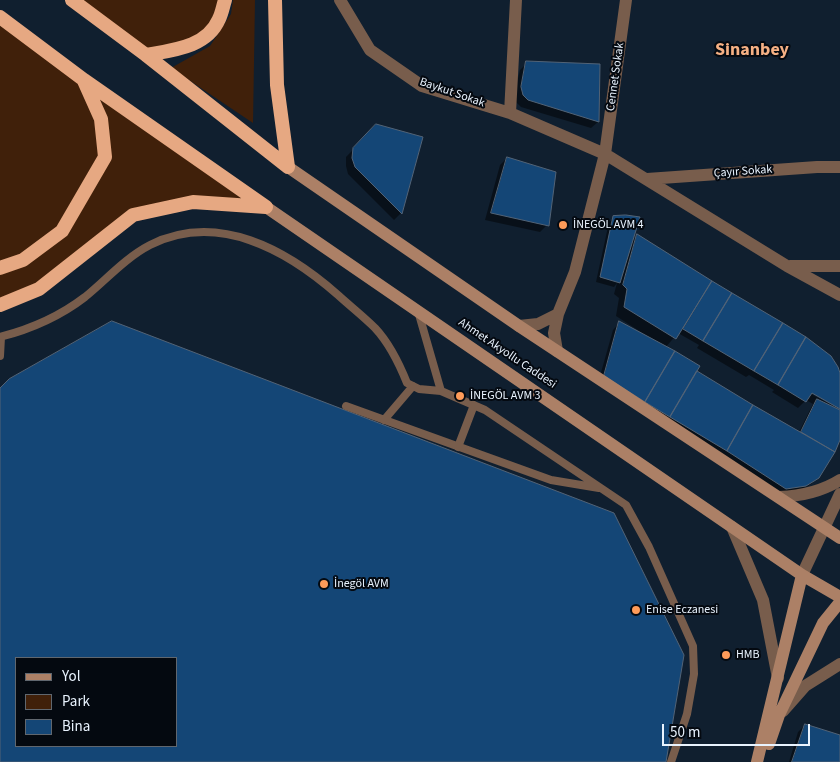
<!DOCTYPE html>
<meta charset="utf-8">
<style>
body{margin:0}
#map{position:relative;width:840px;height:762px;overflow:hidden;background:#101f2f;font-family:"Source Sans 3",sans-serif}
canvas{display:block}
.legend{position:absolute;left:15px;top:657px;width:162px;height:90px;box-sizing:border-box;background:#040910;border:1px solid #60676f;margin:0;padding:6px 9px;list-style:none;font-size:15px;color:#e9f3fe}
.legend li{display:flex;align-items:center;gap:10px;height:25px}
.legend b{width:25px;border:1px solid #60676f}
.scale{position:absolute;left:662px;top:724px;width:148px;height:22px;box-sizing:border-box;border:2px solid #e9f3fe;border-top:0;padding-left:6px;font-size:15px;line-height:18px;white-space:nowrap;color:#e9f3fe;-webkit-text-stroke:4px #040910;paint-order:stroke}
</style>
<div id="map">
<canvas width="840" height="762"></canvas>
<ul class="legend">
<li><b style="height:6px;background:#ac8066"></b>Yol</li>
<li><b style="height:14px;background:#40200a"></b>Park</li>
<li><b style="height:14px;background:#144676"></b>Bina</li>
</ul>
<div class="scale">50 m</div>
</div>
<script>
const g = document.querySelector('canvas').getContext('2d');
g.lineJoin = 'round';
function fillPath(path, color) {
  g.fillStyle = color;
  g.fill(path, 'evenodd');
}
function trace(path, color, width, dash) {
  g.strokeStyle = color;
  g.lineWidth = width;
  g.lineCap = dash ? 'butt' : 'round';
  g.setLineDash(dash || []);
  g.stroke(path);
}
function drawText(font, color, halo, rows, align = 'center') {
  g.font = font + ' "Source Sans 3",sans-serif';
  g.lineWidth = 4;
  g.setLineDash([]);
  g.textBaseline = 'middle';
  g.strokeStyle = halo;
  g.fillStyle = color;
  for (const [text, x, y, turn = 0] of rows) {
    g.save();
    g.translate(x, y);
    g.rotate((+turn || 0) * Math.PI / 180);
    g.textAlign = isNaN(turn) ? turn : align;
    if (halo) g.strokeText(text, 0, 0);
    g.fillText(text, 0, 0);
    g.restore();
  }
}
fillPath(new Path2D(`
 M72,0h153l-24,41 -55,14z
 M233,0h22l-2,123 -82,-55 39,-22 21,-32z
 M0,17l266,190 -73,-5 -60,13 -94,74 -39,16z`), '#40200a');
fillPath(new Path2D(`
 M527,63l71,59 -7,6 -70,-21 -5,-5 -2,-7 6,-25z
 M377,125l44,13 -20,75 -7,7 -46,-46 -2,-8v-9z
 M507,158l40,67 -7,7 -55,-12 15,-55z
 M614,218l16,25 7,-7 72,50 3,-3 128,94v30l-32,-18 -2,2 34,19v26l-6,15 -16,26 -7,7 -14,9 -19,2 -180,-112 15,-53 6,-7 27,15 1,-2 -31,-20 3,-18 -5,-4 3,-11 -3,4 -18,-5 13,-60zM678,333l21,12 -2,3 49,29 3,-2 25,15 -2,2 26,16 8,-8 7,4 -14,28 -104,-60 -30,-24z
 M0,390l665,372h-665zM16,658h160v88h-160z
 M805,725l35,11v26h-51l9,-30z`), '#0007');
const building = new Path2D(`
 M526,61l74,3 -1,58 -71,-22 -5,-5 -2,-8z
 M376,124l47,13 -21,77 -47,-47 -3,-9 1,-10z
 M507,157l49,15 -7,54 -58,-13z
 M626,215l14,2 -20,66 -20,-6 13,-61z
 M637,234l75,47 -36,58 -52,-32 3,-18 -4,-4z
 M712,281l20,12 -29,48 -20,-12z
 M732,293l51,30 -29,48 -51,-30z
 M112,321l502,192 70,142 -18,107h-666v-374l9,-9zM16,658h160v88h-160z
 M619,321l56,30 -30,51 -41,-26z
 M783,323l23,14 -28,48 -24,-14z
 M806,337l25,19 7,11 2,6v36l-28,-16 -6,9 -28,-17z
 M675,351l25,15 -30,51 -25,-15z
 M697,371l56,34 -26,46 -57,-34z
 M817,399l23,11v30l-5,12 -34,-20z
 M753,405l82,47 -16,26 -13,8 -20,3 -59,-38z
 M805,724l35,11v27h-48z`);
fillPath(building, '#144676');
trace(building, '#526376', 1);
trace(new Path2D(`
 M418,311l23,80
 M0,337c31,-8 59,-20 85,-40 21,-17 40,-39 65,-52 68,-34 137,5 188,50 12,11 25,21 37,33 15,16 24,35 32,55l12,6 22,2 44,19 141,95 23,42 44,99 1,28 -7,40 -16,48
 M0,356l1,-19
 M346,406l205,74 48,8
 M384,420l29,-34
 M458,447l16,-42`), '#785d4c', 8);
trace(new Path2D(`
 M340,0l30,50 52,36 88,27 95,41 182,112 53,29
 M510,113l6,-113
 M647,179l170,-12h23
 M790,266h50
 M519,326l19,-2 20,-10 17,-42 30,-118 21,-154
 M557,351l-3,-18 4,-19`), '#785d4c', 12);
trace(new Path2D(`
 M779,497c22,-1 42,-5 61,-17
 M732,527l31,73 15,78
 M802,575l38,-81
 M783,711l22,-25 35,-22`), '#785d4c', 12);
trace(new Path2D(`
 M288,167l231,159 321,212
 M266,207l536,368 38,22
 M769,744l10,-29 44,-92 17,-21
 M757,762l45,-187`), '#ac8066', 12);
trace(new Path2D(`
 M72,0l74,55 142,112
 M275,0l2,85 11,82
 M0,17l84,63 182,127
 M146,55c28,-5 61,-8 73,-36 3,-6 4,-13 6,-19
 M0,268l23,-8 39,-29 43,-74 -4,-38 -17,-38
 M0,305l39,-16 94,-74 60,-13 73,5`), '#e6a882', 14);
for (const [x, y, r, color] of [
 [563,225,5,"#fe9b59"],
 [460,396,5,"#fe9b59"],
 [324,584,5,"#fe9b59"],
 [636,610,5,"#fe9b59"],
 [726,655,5,"#fe9b59"]
]) {
  const dot = new Path2D();
  dot.arc(x, y, r, 0, 2 * Math.PI);
  g.fillStyle = color;
  g.fill(dot);
  trace(dot, '#040910', 2);
}
drawText('12px', '#e9f3fe', '#040910', [
 ["Cennet Sokak",616,77,-82],
 ["Baykut Sokak",452,93,19],
 ["Çayır Sokak",743,172,-4],
 ["Ahmet Akyollu Caddesi",507,354,34]
]);
drawText('12px', '#e9f3fe', '#040910', [
 ["İNEGÖL AVM 4",573,225],
 ["İNEGÖL AVM 3",470,396],
 ["İnegöl AVM",334,584],
 ["Enise Eczanesi",646,610],
 ["HMB",736,655]
], 'left');
drawText('bold 18px', '#f5b084', '#040910', [
 ["Sinanbey",752,51]
]);
</script>
